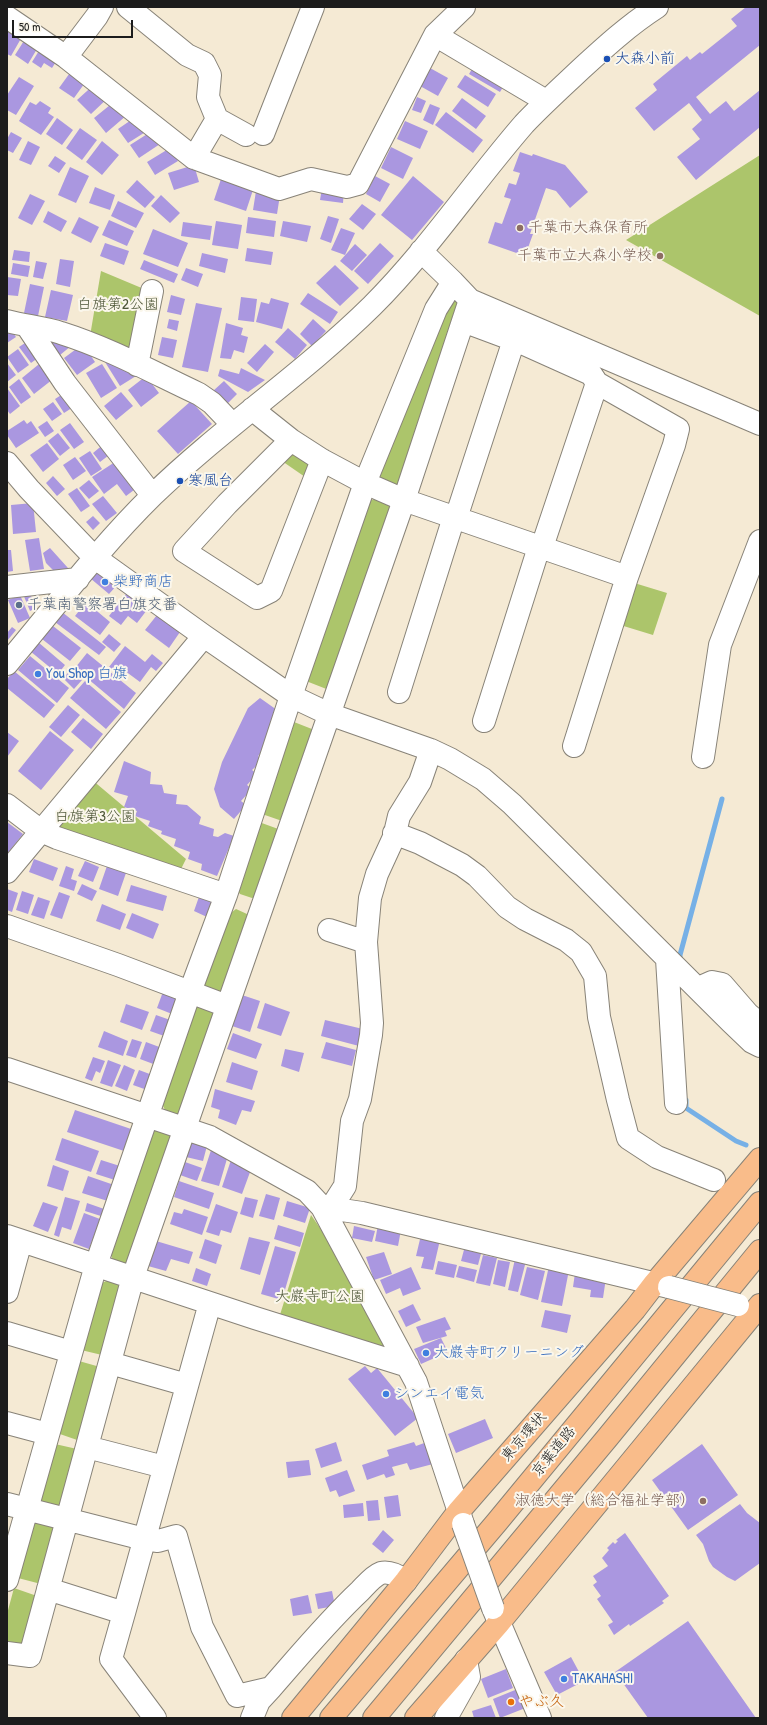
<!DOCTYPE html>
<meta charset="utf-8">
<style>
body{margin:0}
#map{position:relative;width:767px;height:1725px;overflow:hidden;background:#f5ead4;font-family:"Patrick Hand",sans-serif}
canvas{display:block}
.frame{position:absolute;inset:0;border:8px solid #1c1c1c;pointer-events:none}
.scale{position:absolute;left:12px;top:20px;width:121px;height:18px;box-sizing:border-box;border:2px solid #1c1c1c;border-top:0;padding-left:5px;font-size:12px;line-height:14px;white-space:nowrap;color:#1c1c1c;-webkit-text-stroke:3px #fbf7ec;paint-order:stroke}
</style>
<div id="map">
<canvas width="767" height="1725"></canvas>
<div class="frame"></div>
<div class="scale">50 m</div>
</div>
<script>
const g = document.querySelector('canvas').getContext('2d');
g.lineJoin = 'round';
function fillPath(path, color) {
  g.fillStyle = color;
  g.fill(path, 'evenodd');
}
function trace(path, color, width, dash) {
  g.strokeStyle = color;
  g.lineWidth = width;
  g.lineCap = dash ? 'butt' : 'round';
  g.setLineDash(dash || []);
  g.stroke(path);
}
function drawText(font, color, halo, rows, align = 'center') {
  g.font = font + ' "Patrick Hand","Klee One",sans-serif';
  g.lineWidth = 4;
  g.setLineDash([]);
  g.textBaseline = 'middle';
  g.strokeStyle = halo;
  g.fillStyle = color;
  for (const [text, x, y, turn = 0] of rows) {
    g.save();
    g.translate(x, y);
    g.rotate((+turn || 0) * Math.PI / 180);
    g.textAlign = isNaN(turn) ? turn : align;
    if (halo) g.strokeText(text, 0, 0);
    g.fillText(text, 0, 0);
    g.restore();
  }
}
fillPath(new Path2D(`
 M760,155v161l-134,-76z
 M101,271l43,18 -13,69 -42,-16z
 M456,298l5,3 -64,189 -22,-8 61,-161z
 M289,448l24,15 -5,16 -29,-20z
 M377,499l10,4 4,7 -62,180 -23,-9 65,-181z
 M631,582l36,11 -14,42 -36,-11z
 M294,722l23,9 -32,91 -23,-8z
 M91,779l95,80 -7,14 -118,-40 -6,-12z
 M259,822l22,8 -23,67 -6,1 -12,-4 -4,-6z
 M236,909l11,5 4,6 -28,78 -22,-8 27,-75z
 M196,1002l23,9 -34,102 -9,3 -10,-4 -4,-8z
 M162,1127l13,12 -41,123 -9,5 -11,-3 -3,-10 41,-123z
 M311,1215l16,23 61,110 -3,4 -106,-34z
 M109,1280l10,4 4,7 -21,64 -21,-5 18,-66z
 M79,1361l21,6 -20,74 -23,-8z
 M55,1444l22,5 -16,57 -5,4 -17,-8z
 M39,1520l13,4 3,5 -14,55 -23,-6 14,-55z
 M14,1588l23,8 -14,49h-16v-31z`), '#acc56b');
trace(new Path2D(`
 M680,963v-8l42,-156
 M686,1100v8l50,33 10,4`), '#76b0e6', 5);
fillPath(new Path2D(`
 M746,7h14v38l-64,52 14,17 16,-13 8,10 26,-21v37l-64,53 -19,-23 23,-18 -8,-10 10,-9 -13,-17 -35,28 -19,-23 22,-18 -4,-6 34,-28 3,4 10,-8 2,2 35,-28 -6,-7z
 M10,27l13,8 -12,21 -4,-2v-22z
 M27,36l13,8 -12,20 -13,-9z
 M42,46l17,11 -7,11 -8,-5 -3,5 -9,-6z
 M475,64l31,18 -6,10 -31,-18z
 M430,68l18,10 -10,18 -18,-10z
 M72,70l15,10 -13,18 -15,-10z
 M465,75l31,19 -8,13 -31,-20z
 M19,77l15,9 -18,29 -9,-5v-15z
 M97,82l13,14 -19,18 -14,-14z
 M417,97l9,4 -5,12 -9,-3z
 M462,98l24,18 -10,13 -24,-18z
 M40,101l11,7 -3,5 6,4 -13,18 -22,-14 11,-19 6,3z
 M115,101l12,14 -21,18 -12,-15z
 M430,104l10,4 -7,17 -10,-5z
 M446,112l37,28 -10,13 -38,-28z
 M137,116l10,15 -19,12 -10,-14z
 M57,118l16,12 -11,15 -16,-11z
 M405,121l23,10 -8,18 -23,-10z
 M80,128l17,12 -15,20 -16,-12z
 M152,131l8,13 -21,14 -9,-13z
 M11,132l11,6 -9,15 -6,-3v-11z
 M28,141l12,6 -9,18 -12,-5z
 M102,141l17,14 -17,20 -16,-13z
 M391,147l22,11 -10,21 -22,-11z
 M170,148l8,13 -23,14 -8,-13z
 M520,152l12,4 1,-2 32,11 23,27 -18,16 -14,-17 -10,-3 -16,46h3l-8,22 -37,-13 7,-21 7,2 9,-25 -7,-2 5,-14 7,2 4,-12 -7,-2z
 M55,156l11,7 -7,10 -11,-7z
 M194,165l5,17 -25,8 -6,-17z
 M70,167l19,9 -13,27 -18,-8z
 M222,176l32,11 -8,24 -32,-11z
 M375,176l15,8 -10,18 -14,-8z
 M413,176l31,26 -32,38 -31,-25z
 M137,180l18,17 -10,11 -19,-16z
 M95,187l20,8 -5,15 -21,-7z
 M322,188l22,2 -1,13 -23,-3z
 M256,191l24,4 -3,19 -24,-4z
 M30,194l15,7 -13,24 -14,-7z
 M161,195l19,18 -10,10 -19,-17z
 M118,201l26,12 -8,15 -25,-12z
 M362,204l14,10 -13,16 -14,-11z
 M48,211l19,10 -6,11 -18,-10z
 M328,216l11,3 -8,24 -11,-4z
 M79,217l20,10 -8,16 -20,-10z
 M248,217l28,4 -2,16 -28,-4z
 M109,220l25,11 -7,15 -25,-11z
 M216,221l26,4 -4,24 -26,-4z
 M283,221l28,5 -4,16 -27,-6z
 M183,222l29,4 -2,14 -29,-4z
 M341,228l14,5 -10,22 -14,-5z
 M153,229l35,14 -10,24 -35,-13z
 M105,243l24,8 -5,14 -24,-9z
 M380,243l14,13 -26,28 -14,-13z
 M355,244l12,11 -15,16 -12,-10z
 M247,248l26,4 -2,13 -26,-4z
 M14,250l16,2 -1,10 -17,-2z
 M202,253l26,6 -3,14 -26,-7z
 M60,259l14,2 -4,26 -14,-3z
 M144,260l34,14 -4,9 -34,-14z
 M36,261l11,2 -4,16 -10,-2z
 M13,263l17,3 -2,11 -17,-3z
 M335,265l24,23 -19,18 -24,-23z
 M186,268l17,6 -5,13 -17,-7z
 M7,277l14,2 -3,17 -11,-1z
 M30,284l14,3 -6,29 -14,-3z
 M51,290l22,5 -6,26 -22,-4z
 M308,293l30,19 -8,12 -30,-20z
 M171,295l14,4 -4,16 -14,-3z
 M241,297l16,2 -3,23 -16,-2z
 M271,298l18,5 -7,26 -26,-7 5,-20 8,2z
 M196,303l26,5 -14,64 -26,-5z
 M169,319l10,2 -2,10 -10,-3z
 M313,319l13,12 -14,15 -12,-12z
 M226,323l17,5 -2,7 7,2 -4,16 -10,-3 -3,9 -11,-1z
 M7,324l9,13 -9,6z
 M288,328l19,17 -12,14 -20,-17z
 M60,333l11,13 -11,9 -11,-13z
 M162,337l15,3 -4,18 -15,-3z
 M31,339l11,16 -11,8 -12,-16z
 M83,344l12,18 -18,13 -13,-17z
 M265,344l9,8 -17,20 -10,-9z
 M18,349l11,16 -11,8 -11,-16z
 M114,356l8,13 7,-5 7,12 -16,10 -15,-24z
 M44,360l13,16 -23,18 -12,-16z
 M7,363l9,12 -9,7z
 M102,364l15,24 -16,10 -15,-25z
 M241,368l24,12 -17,12 -30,-16 2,-7 19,5z
 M146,376l13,17 -18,14 -13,-17z
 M19,379l12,18 -10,7 -12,-17z
 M224,381l13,13 -10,10 -14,-13z
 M7,388l13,18 -10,8 -3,-4z
 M69,390l9,14 -14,9 -9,-14z
 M121,392l12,14 -17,14 -12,-14z
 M191,401l21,23 -34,30 -21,-23z
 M53,402l9,12 -10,7 -9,-12z
 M24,420l3,4 4,-3 8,12 -23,15 -9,-13v-4z
 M47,421l7,10 -9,6 -7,-10z
 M70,423l14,19 -10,7 -14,-19z
 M58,433l12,15 -10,8 -12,-15z
 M47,443l12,16 -16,13 -13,-17z
 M105,443l8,9 -13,10 -7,-9z
 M90,451l12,18 -11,7 -12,-18z
 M75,457l11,14 -13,9 -10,-15z
 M118,460l20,27 -12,9 -9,-12 -13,10 -12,-17z
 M53,476l12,13 -8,7 -11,-13z
 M89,480l10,11 -10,8 -10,-11z
 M77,488l13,18 -9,6 -13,-18z
 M103,496l14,17 -11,8 -14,-17z
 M33,503l3,29 -23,2 -2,-29z
 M93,516l7,7 -7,7 -7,-8z
 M39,538l5,31 -14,2 -5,-31z
 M50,548l18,20 -10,7 -12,-12 -3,-10z
 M7,550h4l2,21 -6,1z
 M99,567l19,17 -9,10 -19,-16z
 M129,590l21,16 -13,17 -9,-7 -7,9 -12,-9z
 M29,591l7,17 -6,3 -7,-17z
 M20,595l10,23 -12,5 -10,-23z
 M86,602l24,20 -10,13 -25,-19z
 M62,612l44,35 -7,8 -44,-33z
 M157,615l23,17 -11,16 -24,-18z
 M53,626l28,22 -11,13 -28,-22z
 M12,627l4,3 -9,11v-8z
 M109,634l12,10 -7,8 -12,-10z
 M38,642l27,23 -7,9 -28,-23z
 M125,646l20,16 7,-8 11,9 -7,8 -5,-4 -11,15 -19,-14 -3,5 -9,-6z
 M87,653l49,40 -12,16 -49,-41z
 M30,656l39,32 -12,15 -39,-33z
 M71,670l11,10 -8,9 -11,-11z
 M14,671l41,34 -11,13 -37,-30v-9z
 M85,681l36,31 -15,17 -36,-31z
 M260,698l24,17 -16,31 -10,10 5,4 -11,10 5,4 -10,11 5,4 -11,12 5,4 -12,14 -14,-12 -6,-18 8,-27 26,-54z
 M68,705l12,10 -19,22 -12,-10z
 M83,718l20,16 -12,15 -20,-17z
 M50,731l24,19 -33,40 -23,-19z
 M7,732l12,9 -12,16z
 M124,761l27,11 -1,12 12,1 2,8 13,2 -1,9 11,1 14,12 -2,7 15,5 -1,7 5,1 7,-4 9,3 -17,40 -16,-6 1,-6 -14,-5 2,-7 -16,-6 2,-7 -15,-5 1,-3 -14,-5 2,-5 -15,-5 2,-5 -13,-4 4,-11 -14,-4z
 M7,822l16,12 -16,20z
 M34,859l24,9 -5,13 -24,-9z
 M85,861l14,6 -6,15 -15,-6z
 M108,863l19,7 -9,26 -19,-7z
 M66,866l8,3 -3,10 6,2 -3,10 -15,-5z
 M82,884l15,7 -5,10 -15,-7z
 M131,885l36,11 -4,15 -37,-10z
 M7,889l11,4 -6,19 -5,-2z
 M22,891l12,4 -6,19 -12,-4z
 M201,891l14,5 -8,21 -13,-6z
 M59,892l11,4 -8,23 -12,-4z
 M38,897l12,4 -6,18 -13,-4z
 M102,904l24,10 -6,16 -24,-9z
 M132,913l27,11 -6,15 -27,-11z
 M164,989l16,6 -8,19 -15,-6z
 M239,994l21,7 -10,31 -21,-7z
 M265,1003l25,9 -9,24 -24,-8z
 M126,1004l23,8 -7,18 -22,-8z
 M156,1015l17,6 -6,16 -17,-6z
 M325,1020l38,9 -4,17 -38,-10z
 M104,1031l24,10 -5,15 -25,-9z
 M233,1033l29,11 -6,15 -29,-10z
 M132,1039l10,3 -6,16 -10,-3z
 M146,1042l16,6 -6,17 -16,-6z
 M326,1042l30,8 -4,16 -31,-8z
 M285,1049l19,4 -5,19 -18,-6z
 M93,1057l12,4 -5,12 -4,-2 -4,10 -7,-3z
 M108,1060l13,5 -9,22 -12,-4z
 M232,1062l26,9 -6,19 -26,-8z
 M124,1065l11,5 -8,21 -12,-5z
 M139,1070l16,6 -5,15 -17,-6z
 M215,1089l40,12 -4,11 -9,-2 -6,15 -18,-7 2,-8 -9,-3z
 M75,1110l59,20 -7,22 -60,-20z
 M191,1137l17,5 -5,19 -17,-4z
 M62,1138l37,13 -8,21 -36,-12z
 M212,1147l17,5 -10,34 -18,-5z
 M232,1157l21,7 -11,30 -20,-7z
 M101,1160l22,7 -5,14 -22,-7z
 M185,1162l17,6 -5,13 -17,-6z
 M53,1165l16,6 -6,20 -16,-5z
 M88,1176l29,10 -6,16 -29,-9z
 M179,1181l35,12 -5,16 -35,-12z
 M266,1194l14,4 -6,22 -15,-4z
 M65,1197l15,4 -9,29 -9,-3 -3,10 -5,-2z
 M245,1197l13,3 -5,18 -13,-4z
 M287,1201l23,7 -5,15 -22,-7z
 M43,1202l15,5 -10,25 -15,-6z
 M87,1203l20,7 -3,7 -19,-6z
 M216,1204l22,8 -7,21 -10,-3 -2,6 -13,-4z
 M184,1209l24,8 -6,18 -32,-11 4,-12 8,2z
 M84,1213l16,6 -11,30 -16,-6z
 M278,1225l26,8 -4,14 -26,-8z
 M378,1225l23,5 -3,16 -23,-5z
 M354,1226l21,5 -3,11 -20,-4z
 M421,1235l19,5 -7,30 -12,-2 3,-11 -8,-1z
 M249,1237l21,5 -10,33 -20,-6z
 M205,1239l17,6 -6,19 -17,-6z
 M156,1241l37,11 -4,12 -18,-5 -5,12 -18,-5z
 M275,1246l21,6 -14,48 -21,-6z
 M465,1246l17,4 -4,15 -17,-4z
 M384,1252l8,22 -18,6 -8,-23z
 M483,1255l14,3 -7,28 -14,-3z
 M515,1259l11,2 -8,31 -10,-2z
 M498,1260l12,2 -5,25 -12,-3z
 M438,1261l19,4 -3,13 -19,-4z
 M459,1266l18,4 -3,12 -18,-5z
 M549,1266l20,4 -7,36 -21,-4z
 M411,1267l10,22 -18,7 -3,-8 -14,6 -6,-14z
 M527,1267l18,4 -7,29 -18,-5z
 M196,1268l15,6 -4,12 -15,-5z
 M575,1273l31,5 -3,20 -13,-1 1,-7 -18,-3z
 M413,1304l8,16 -15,7 -8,-16z
 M545,1310l26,5 -4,18 -26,-6z
 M445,1317l6,12 -6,2 2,5 -24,7 -7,-16z
 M441,1338l7,14 -27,12 -7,-15z
 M365,1366l6,7 6,-5 41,50 -23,18 -47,-57z
 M485,1419l8,19 -37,15 -8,-19z
 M336,1442l6,19 -21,7 -6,-19z
 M414,1442l2,4 11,-4 6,22 -23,6 -3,-7 -15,4 3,8 -9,3 -2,-4 -17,6 -5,-15 27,-9 -2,-6z
 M702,1444l36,51 -50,35 -36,-50z
 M309,1460l2,15 -23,3 -2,-16z
 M347,1470l8,21 -16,6 -3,-7 -6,2 -5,-14z
 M398,1495l3,21 -14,2 -3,-21z
 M378,1500l2,20 -12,1 -2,-20z
 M363,1503l1,13 -20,2 -1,-13z
 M740,1504l7,9 13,10v40l-25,18 -8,-4 -14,-10 -4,-6 -6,-17 -7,-9z
 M383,1530l11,10 -11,13 -11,-9z
 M625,1533l44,63 -7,5 2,2 -34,23 -1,-2 -15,11 -6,-10 5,-3 -16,-23 4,-3 -8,-11 4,-3 -4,-6 15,-10 -6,-8 7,-8 -2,-2 6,-6 2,2 3,-3 -2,-1z
 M332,1591l3,15 -17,3 -3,-15z
 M308,1595l4,18 -19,3 -3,-17z
 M688,1621l68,97h-108l-33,-46z
 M571,1657l13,24 -27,14 -13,-23z
 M506,1669l7,19 -25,10 -7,-19z
 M520,1688l8,19 -28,11 -7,-19z
 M491,1705l5,13h-22l-2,-7z`), '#aa97e0');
const minor = new Path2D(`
 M128,7l59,48 17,8 6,12 -2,22 9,22 29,16
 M7,17l59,40 128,101 85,31 32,-10 36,8 11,-3 77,-149 29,-28
 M435,35l111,66
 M66,57l31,-41 5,-9
 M263,134l50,-127
 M194,158l23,-39
 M421,251l32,31 17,18 290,124
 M7,321c18,5 37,6 54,12 48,15 93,40 138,61l13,9 21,22
 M463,321l59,22 69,31 6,9 81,46 -4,16 -47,132 -53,169
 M27,326l38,57 87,112
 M137,365l15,-74
 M252,409l39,31 31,20 43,23 39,17 223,77
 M291,440l-64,64 -43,47 73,47 14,-7 51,-131
 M7,463l22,26 65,68 110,79 87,60 38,18 102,36 19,9 33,20 29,25 219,218 21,20 8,4
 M456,518l58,-178
 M542,547l55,-164
 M7,587l71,-8
 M7,664c48,-57 93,-117 146,-169 69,-67 150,-121 219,-189 56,-56 100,-122 152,-182 18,-19 38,-37 57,-55 24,-22 48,-44 76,-62
 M399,692l55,-175
 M484,721l55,-174
 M703,757l17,-112 40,-104
 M7,805l34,26 16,7 169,57
 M394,833l26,10 42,22 15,11 30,31 18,12 41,21 15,12 14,24 4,41 19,83 10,38 29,19 57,23
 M7,872l197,-236
 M7,926l111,39 109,41
 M329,930l37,12
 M667,959l9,144
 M699,990l4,-4 9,-4 10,2 26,30 12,10
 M7,1069l203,68 97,54 15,16 94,175 47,142
 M322,1207l40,6 307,74
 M331,1208l14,-22 7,-65 8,-22 11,-64 1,-12 -6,-81 4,-44 7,-24 17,-37 5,-21 21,-34 11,-32
 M7,1236l248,82 153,48
 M7,1292l14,-51
 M7,1333l64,19
 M110,1363l77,22
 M7,1423l41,11
 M87,1447l77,20
 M7,1504l137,35 14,2 18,-5 26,91 35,69 34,-8
 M7,1580l89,-315 94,-273 36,-97 65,-199 74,-213 71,-174 17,-27
 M48,1589l76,24 86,-310
 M493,1608l47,110
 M124,1613l-13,46 44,59
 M7,1653l23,3 103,-379 271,-777 66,-200
 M252,1718l7,-17 12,-13c29,-33 57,-67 89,-97 6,-6 13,-15 21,-18 9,-2 18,3 25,8
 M446,1718l23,-41 -3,-17`);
const highway = new Path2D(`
 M293,1718l113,-137 53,-70 176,-202 20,-26 105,-124
 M331,1718l166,-196 263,-319
 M374,1718l234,-281 152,-186
 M416,1718l82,-94 262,-319`);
trace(minor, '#888378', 24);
trace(highway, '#888378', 24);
trace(minor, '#fff', 22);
trace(highway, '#f9bc8a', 22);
const minorBridge = new Path2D(`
 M669,1287l69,18
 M463,1524l30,84`);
trace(minorBridge, '#888378', 24, []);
trace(minorBridge, '#fff', 22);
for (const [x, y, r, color] of [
 [607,59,4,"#1a4fb4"],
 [520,228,4,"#8d6e63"],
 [660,256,4,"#8d6e63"],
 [180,481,4,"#1a4fb4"],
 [105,582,4,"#3f7fe0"],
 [19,605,4,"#5c6f8a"],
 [38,674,4,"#3f7fe0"],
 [426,1353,4,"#3f7fe0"],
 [386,1394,4,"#3f7fe0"],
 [703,1501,4,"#8d6e63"],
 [564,1679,4,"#3f7fe0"],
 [511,1702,4,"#e8710a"]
]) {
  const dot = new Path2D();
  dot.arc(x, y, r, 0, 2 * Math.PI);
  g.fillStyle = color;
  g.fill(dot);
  trace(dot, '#fbf7ec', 1.5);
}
drawText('15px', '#164399', '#fbf7ec', [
 ["大森小前",615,59],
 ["寒風台",188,481]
], 'left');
drawText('15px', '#785e54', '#fbf7ec', [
 ["千葉市大森保育所",528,228,"left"],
 ["千葉市立大森小学校",652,256],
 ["淑徳大学（総合福祉学部）",695,1501]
], 'right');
drawText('15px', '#4e5738', '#fbf7ec', [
 ["白旗第2公園",118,305],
 ["白旗第3公園",95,817],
 ["大巌寺町公園",320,1297]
]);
drawText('15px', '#366cbe', '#fbf7ec', [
 ["柴野商店",113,582],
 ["You Shop 白旗",46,674],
 ["大巌寺町クリーニング",434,1353],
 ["シンエイ電気",394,1394],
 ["TAKAHASHI",572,1679]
], 'left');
drawText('15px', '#4e5e75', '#fbf7ec', [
 ["千葉南警察署白旗交番",27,605]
], 'left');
drawText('15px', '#1c1c1c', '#fbf7ec', [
 ["東京環状",524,1437,-49],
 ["京葉道路",554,1452,-51]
]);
drawText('15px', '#c56008', '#fbf7ec', [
 ["やぶ久",519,1702]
], 'left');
</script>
